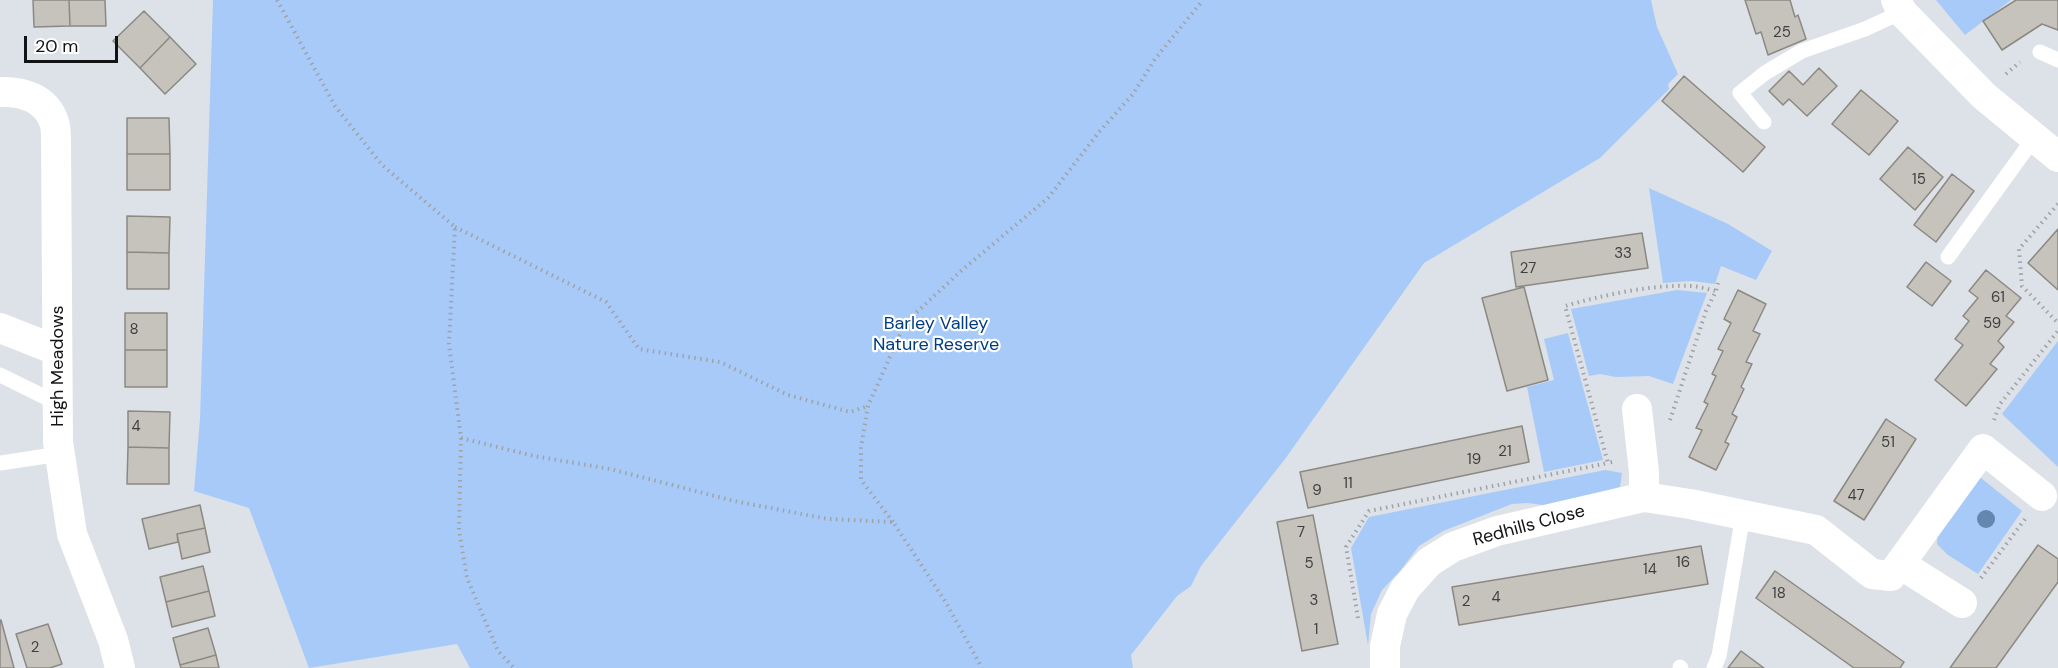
<!DOCTYPE html>
<style>
body{margin:0}
#map{position:relative;width:2058px;height:668px;overflow:hidden;background:#dde1e8;font-family:"DM Sans",sans-serif}
canvas{display:block}
.scale{position:absolute;left:24px;top:36px;width:94px;height:27px;box-sizing:border-box;border:3px solid #111315;border-top:0;padding-left:8px;font-size:18px;line-height:21px;white-space:nowrap;color:#111315;-webkit-text-stroke:4px #fff;paint-order:stroke}
</style>
<div id="map">
<canvas width="2058" height="668"></canvas>
<div class="scale">20 m</div>
</div>
<script>
const g = document.querySelector('canvas').getContext('2d');
g.lineJoin = 'round';
function fillPath(path, color) {
  g.fillStyle = color;
  g.fill(path, 'evenodd');
}
function trace(path, color, width, dash) {
  g.strokeStyle = color;
  g.lineWidth = width;
  g.lineCap = dash ? 'butt' : 'round';
  g.setLineDash(dash || []);
  g.stroke(path);
}
function drawText(font, color, halo, rows, align = 'center') {
  g.font = font + ' "DM Sans",sans-serif';
  g.lineWidth = 4.5;
  g.setLineDash([]);
  g.textBaseline = 'middle';
  g.strokeStyle = halo;
  g.fillStyle = color;
  for (const [text, x, y, turn = 0] of rows) {
    g.save();
    g.translate(x, y);
    g.rotate((+turn || 0) * Math.PI / 180);
    g.textAlign = isNaN(turn) ? turn : align;
    if (halo) g.strokeText(text, 0, 0);
    g.fillText(text, 0, 0);
    g.restore();
  }
}
fillPath(new Path2D(`
 M213,0h1438l6,27 21,47 -10,10 1,5 -69,69 -176,105 -139,196 -84,107 -10,20 -14,10 -46,59 2,13h-663l-13,-24 -148,24 -60,-160 -55,-17 6,-72z
 M1936,0h75l-46,35z
 M1649,188l79,36 44,27 -16,29 -35,-14 -6,18 -23,-3 -29,2z
 M1677,290l30,3 -34,91 -24,-8 -33,1 -16,-3 -11,2 -18,-67z
 M1568,333l35,127 -59,12 -17,-85 27,-7 -10,-41z
 M2058,341v126l-56,-53z
 M1605,470l17,3 -2,14 -63,20 -29,-4 -16,1 -69,27 -24,15 -19,25 -18,19 -11,24 -3,31 -17,-97 18,-31z
 M1976,474l46,37 -44,63 -30,-19 -11,-11 1,-14z`), '#a8caf8');
const building = new Path2D(`
 M33,0h36l1,26 -36,1z
 M69,0h36l1,26h-36z
 M1745,0h45l5,17 3,-2 8,24 -38,16 -7,-23 -5,2z
 M2016,0h42v30l-16,-6 -40,26 -19,-29z
 M144,11l26,26 -30,31 -27,-27z
 M170,37l26,27 -31,30 -25,-26z
 M1819,68l18,18 -30,30 -18,-17 -6,6 -14,-14 20,-20 14,14z
 M1684,76l81,71 -22,25 -81,-71z
 M1861,90l37,31 -29,34 -37,-31z
 M127,118h42l1,36h-43z
 M1908,147l35,30 -28,33 -35,-31z
 M127,154h43v36h-43z
 M1952,174l22,17 -38,51 -22,-17z
 M127,216l43,1 -1,36 -42,-1z
 M2058,229v61l-30,-27z
 M1642,233l6,35 -132,19 -5,-35z
 M127,252l42,1v36h-42z
 M1926,262l25,19 -19,25 -25,-19z
 M1986,270l35,28 -15,18 8,6 -16,19 6,6 -14,17 7,5 -31,37 -31,-26 28,-35 -8,-6 14,-18 -6,-5 15,-18 -9,-7z
 M1524,287l24,93 -41,11 -25,-93z
 M1738,290l28,14 -13,27 7,3 -14,28 6,2 -11,23 3,2 -12,25 5,3 -12,25 4,2 -13,26 -27,-13 13,-27 -6,-2 12,-24 -4,-2 12,-26 -4,-2 11,-23 -5,-2 13,-26 -7,-4z
 M125,313h42v37h-42z
 M125,350h42v37h-42z
 M128,411l42,1 -1,36 -41,-1z
 M1886,419l30,20 -52,81 -30,-19z
 M1522,426l7,36 -221,46 -8,-36z
 M128,447l41,1v36h-42z
 M200,505l5,23 -28,6 1,8 -29,7 -7,-30z
 M1313,515l25,129 -36,7 -25,-129z
 M205,528l5,24 -28,7 -5,-25z
 M2038,545l20,14v23l-62,86h-46z
 M1701,546l7,38 -249,41 -7,-38z
 M203,566l6,25 -43,11 -6,-25z
 M1775,571l129,91 -4,6h-46l-98,-70z
 M209,591l6,25 -43,11 -6,-25z
 M0,620h1l13,48h-14z
 M48,624l14,40 -12,4h-23l-11,-34z
 M208,628l8,27 -36,10 -7,-27z
 M1741,651l23,17h-36z
 M216,655l3,13h-38l-1,-3z`);
fillPath(building, '#c6c3bc');
trace(building, '#8c8982', 1.5);
trace(new Path2D(`
 M277,0l58,106 47,59 73,62 -6,117 12,94 -2,92 8,48 31,73 16,17
 M2006,74l14,-12
 M2058,204l-39,45 3,37 36,37
 M455,227l151,75 33,47 81,13 68,33 62,17 18,-6
 M1670,420l36,-109 10,-20 3,-12
 M1994,420l6,-16 58,-73
 M461,438l73,18 76,13 124,32 94,18 65,3 52,79 37,67
 M1612,462l-4,1 -43,-157c34,-10 88,-22 124,-20 9,0 18,3 27,5
 M893,522l-32,-42v-32l7,-42 37,-83 56,-52 87,-73 51,-66 34,-38 22,-35 48,-59
 M1981,578l44,-59
 M1358,618l-12,-71 23,-36 239,-48`), '#9fa2a7', 4, [1.5, 4.5]);
trace(new Path2D(`
 M2040,52l18,8
 M1764,122l-24,-29 25,-20 37,-22 63,-22 37,-17
 M1948,257l86,-119
 M0,375l57,28
 M0,463l60,-9
 M1680,667l1,1
 M1714,668l5,-12 24,-141`), '#fff', 15);
trace(new Path2D(`
 M1896,0l6,12 82,84 74,61
 M0,92c22,-1 46,6 54,30 2,5 2,13 2,19l2,301 14,92 41,106 7,28
 M0,328l56,22
 M1637,409l7,63v25
 M1900,564l62,39
 M1385,668v-22l7,-32 13,-25 24,-27 24,-15 44,-16 147,-34 46,7 126,26 56,44 19,2 92,-127 59,47`), '#fff', 30);
g.fillStyle = '#6387af';
for (const [x, y] of [
 [1986,519]
]) {
  g.beginPath();
  g.arc(x, y, 9, 0, 2 * Math.PI);
  g.fill();
}
drawText('15px', '#3e3f3f', null, [
 ["25",1782,33],
 ["15",1919,180],
 ["33",1623,254],
 ["27",1528,269],
 ["61",1998,298],
 ["59",1992,324],
 ["8",134,330],
 ["4",136,427],
 ["51",1888,443],
 ["21",1505,452],
 ["19",1474,460],
 ["11",1348,484],
 ["9",1317,491],
 ["47",1856,496],
 ["7",1301,533],
 ["16",1683,563],
 ["5",1309,564],
 ["14",1650,570],
 ["18",1779,594],
 ["4",1496,598],
 ["3",1314,601],
 ["2",1466,602],
 ["1",1316,630],
 ["2",35,648]
]);
drawText('18px', '#003d80', '#fff', [
 ["Barley Valley",936,324],
 ["Nature Reserve",936,345]
]);
drawText('18px', '#111315', '#fff', [
 ["High Meadows",58,366,-90],
 ["Redhills Close",1529,526,-15]
]);
</script>
